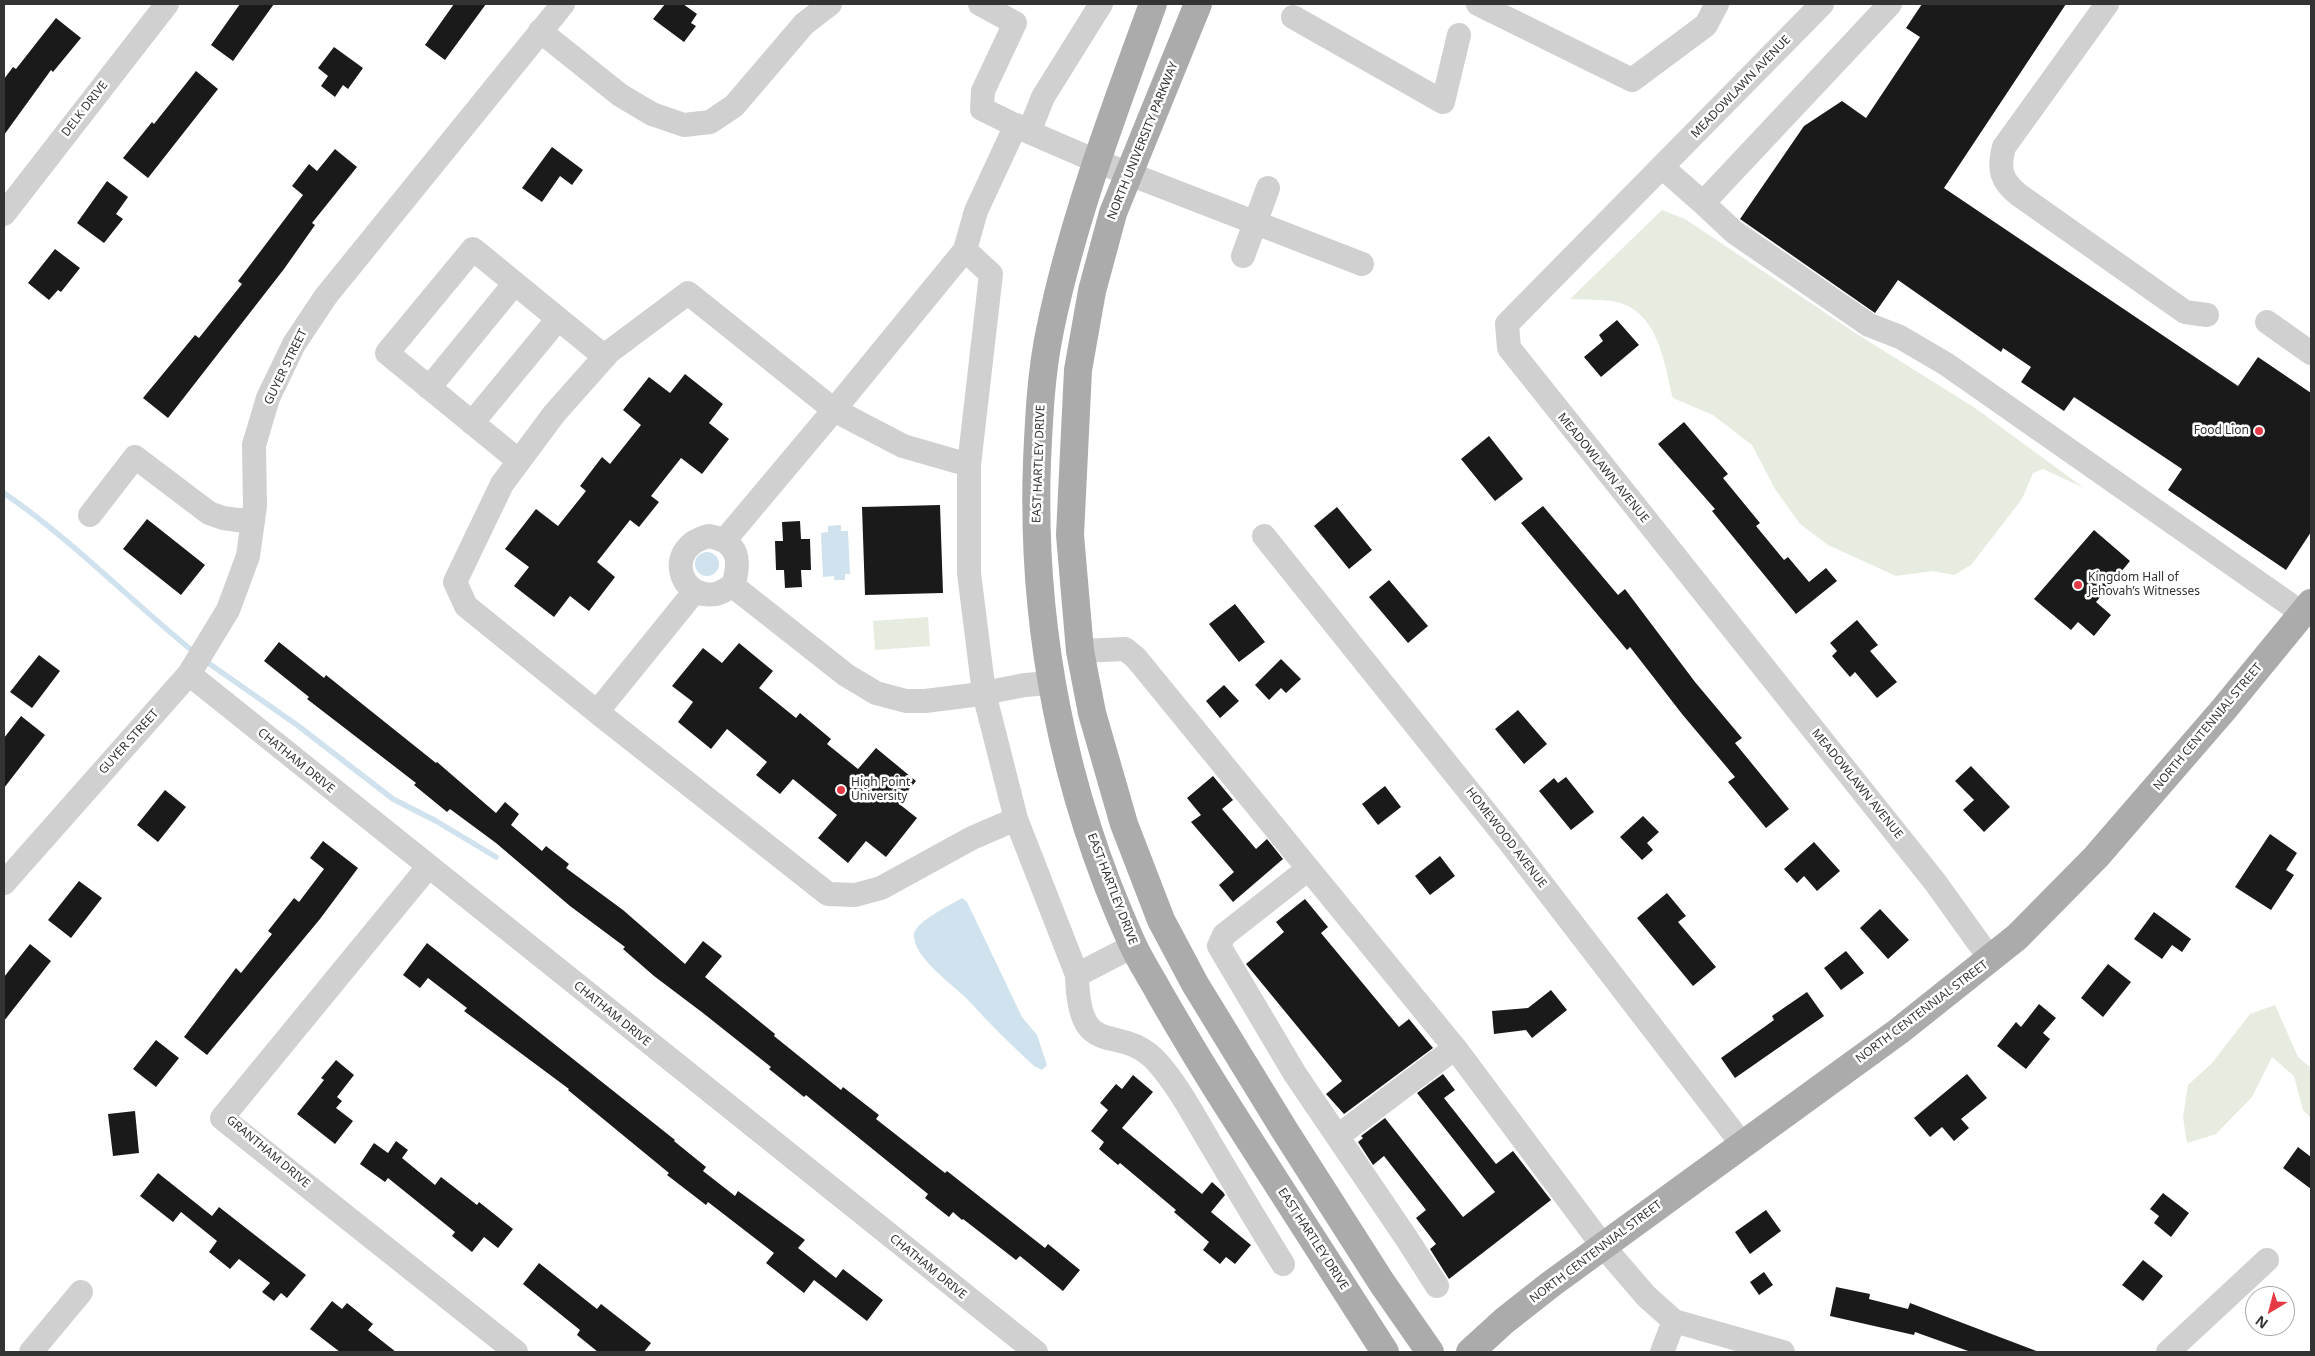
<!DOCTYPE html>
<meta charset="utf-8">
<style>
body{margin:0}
#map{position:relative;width:2315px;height:1356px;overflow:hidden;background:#fff;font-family:"Noto Sans",sans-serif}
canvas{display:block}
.frame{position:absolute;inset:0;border:5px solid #333;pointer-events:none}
.north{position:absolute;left:2245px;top:1286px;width:50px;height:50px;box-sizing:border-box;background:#fff;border:1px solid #adadad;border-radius:50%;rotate:217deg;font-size:14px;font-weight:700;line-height:20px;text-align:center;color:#333}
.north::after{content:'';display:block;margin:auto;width:18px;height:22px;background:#e63946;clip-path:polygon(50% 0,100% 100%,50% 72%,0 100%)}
</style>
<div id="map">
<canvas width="2315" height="1356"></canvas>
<div class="frame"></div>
<div class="north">N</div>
</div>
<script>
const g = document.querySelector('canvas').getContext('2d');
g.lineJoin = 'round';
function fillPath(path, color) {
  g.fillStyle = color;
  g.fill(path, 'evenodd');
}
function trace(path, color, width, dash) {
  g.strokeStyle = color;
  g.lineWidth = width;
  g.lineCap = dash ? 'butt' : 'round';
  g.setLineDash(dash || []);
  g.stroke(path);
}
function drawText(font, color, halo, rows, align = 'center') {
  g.font = font + ' "Noto Sans",sans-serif';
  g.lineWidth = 5;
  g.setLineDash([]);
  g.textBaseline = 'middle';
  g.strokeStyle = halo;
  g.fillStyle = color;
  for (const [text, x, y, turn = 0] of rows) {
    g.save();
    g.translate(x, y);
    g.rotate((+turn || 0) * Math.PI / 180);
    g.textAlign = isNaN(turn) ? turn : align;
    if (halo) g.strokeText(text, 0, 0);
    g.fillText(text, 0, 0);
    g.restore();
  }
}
fillPath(new Path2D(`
 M1662,210l23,9 172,115 118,74 109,80 -41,-19 -10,4 -11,26 -51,66 -17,10 -21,-4 -37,5 -68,-31 -28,-21 -25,-35 -23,-44 -39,-30 -40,-17c-9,-35 -14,-85 -56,-96 -14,-3 -32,-2 -47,-3z
 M928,617l2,29 -55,4 -2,-29z
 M2275,1005l23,52 13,11v50l-8,-8 -9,-34 -22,-19 -20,40 -36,37 -29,9 -4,-26 5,-32 24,-22 38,-49z`), '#e6ecdf');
fillPath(new Path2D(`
 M841,525v6h7l2,43h-5v6h-11v-4l-11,1 -2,-44 7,-1v-6z
 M695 564a12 12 0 1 1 24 0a12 12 0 1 1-24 0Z
 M962,898l5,4 55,115 15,18 10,30 -5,5 -8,-4c-23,-21 -44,-42 -65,-65 -14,-15 -56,-43 -55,-66 1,-14 37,-30 48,-37z`), '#cfe2ee');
trace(new Path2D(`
 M4,493c68,47 126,107 191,160
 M204,660l93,65 96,74 43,22 60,36`), '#cfe2ee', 5.5);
fillPath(new Path2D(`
 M240,4h34l-41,57 -22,-16z
 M454,4h32l-41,56 -20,-15z
 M665,4h18l14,10 -6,9 5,3 -12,16 -31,-23z
 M1922,4h144l-122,184 294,198 20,-29 53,36v139l-25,38 -118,-80 14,-21 -108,-72 -10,14 -43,-29 10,-15 -28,-19 -2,4 -103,-72 -23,33 -135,-94 64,-93 38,-25 24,17 54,-81 -14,-9z
 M56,18l25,20 -28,34 -2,-2 -47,65v-56l9,-12 3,2z
 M334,47l29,21 -15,21 -5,-4 -8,12 -14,-11 7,-10 -10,-8z
 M196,71l22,18 -70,89 -25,-20 29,-36 2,2z
 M552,147l31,23 -11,15 -12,-9 -18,26 -20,-14z
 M335,149l22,18 -45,56 3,2 -31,44 -116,149 -25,-20 52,-63 4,3 43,-54 -4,-3 65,-86 -11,-9 17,-22 8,7z
 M107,181l21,16 -12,17 7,5 -19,24 -27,-20z
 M55,249l25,19 -19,24 -3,-2 -9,10 -21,-17z
 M1617,320l22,25 -38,32 -17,-20 19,-16 -4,-6z
 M685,374l38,30 -14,19 20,16 -27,35 -21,-16 -30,38 8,6 -20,25 -9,-7 -33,42 18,15 -26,34 -19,-15 -16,21 -40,-31 15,-19 -24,-18 31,-40 22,17 28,-35 -6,-5 22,-29 8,7 31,-39 -18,-15 26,-33 21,16z
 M1684,422l44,52 -5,4 37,45 -4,3 28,34 4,-3 21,25 17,-14 11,13 -41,33 -84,-103 3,-2 -57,-65z
 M1489,436l34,43 -28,22 -34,-42z
 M940,505l3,88 -78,2 -3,-88z
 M1543,506l75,89 7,-6 70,93 47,56 -7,5 54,66 -23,19 -38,-46 7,-5 -53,-63 -52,-67 -3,3 -106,-127z
 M1337,507l35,43 -23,19 -35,-43z
 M147,519l58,46 -24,30 -58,-46z
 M800,521l1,18h9l1,31h-10l1,17 -17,1 -1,-18h-8l-1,-29h8l-1,-19z
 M2094,530l36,31 -34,41 15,13 -17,21 -16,-14 -7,8 -37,-31z
 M1389,580l39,46 -20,17 -39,-46z
 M1235,604l30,38 -26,20 -30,-38z
 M1857,620l21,25 -8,6 27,31 -20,16 -22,-26 -5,5 -18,-21 5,-5 -7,-8z
 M279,642l45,36 2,-3 110,88 1,-1 59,51 9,-11 14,12 -8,11 31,26 4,-5 23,18 -3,4 57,42 62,54 18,-23 19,15 -17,21 70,57 -1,2 67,54 2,-3 36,28 -3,4 69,54 2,-2 98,77 3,-4 32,26 -17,21 -43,-35 -4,4 -53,-41 -1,1 -9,-8 -4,5 -24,-19 3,-4 -122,-99 -2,2 -35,-28 2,-2 -68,-54 -49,-37 -31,-27 2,-2 -55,-41 -74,-63 -46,-34 -3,3 -33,-27 2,-2 -109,-84 2,-2 -45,-36z
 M739,643l34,28 -14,17 37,30 4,-5 31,26 -4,5 31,25 18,-21 40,33 -18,22 19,15 -31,39 -20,-16 -18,22 -30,-25 19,-23 -44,-36 -13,15 -24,-19 11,-13 -40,-33 -16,20 -33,-27 15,-20 -21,-16 31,-38 19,15z
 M39,655l21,16 -28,37 -22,-16z
 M1281,659l20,20 -15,14 -5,-5 -12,12 -14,-15z
 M1224,685l15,16 -19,17 -14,-17z
 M1518,710l29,34 -23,20 -29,-35z
 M21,716l24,19 -41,53v-50z
 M1971,766l39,41 -26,25 -21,-22 11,-10 -19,-19z
 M1213,776l20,24 -11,9 34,40 11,-10 16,20 -50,43 -14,-17 15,-13 -43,-50 10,-7 -14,-17z
 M1566,777l28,35 -23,18 -32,-39 15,-13 4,5z
 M1385,786l16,21 -23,18 -16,-21z
 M165,790l21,17 -28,35 -21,-17z
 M1643,816l16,16 -12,11 6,7 -11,10 -22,-23z
 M2270,834l27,19 -11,17 8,5 -23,35 -36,-23z
 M323,841l35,27 -38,51 -113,136 -23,-18 52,-69 5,5 31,-39 -4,-3 26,-33 5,4 25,-33 -14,-11z
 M1814,842l26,29 -23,20 -13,-15 -7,7 -13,-14z
 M1440,856l15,20 -25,19 -15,-19z
 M79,881l23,17 -31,40 -23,-18z
 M1667,893l19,23 -8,6 38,45 -23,19 -56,-68z
 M1305,899l23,28 -7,6 78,94 10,-8 24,29 -89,66 -18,-20 16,-13 -96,-117 38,-32 -8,-10z
 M1880,909l29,31 -21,19 -28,-31z
 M2154,912l37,27 -9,13 -10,-7 -10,14 -28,-20z
 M427,943l248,197 -1,1 32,26 -3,4 32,25 3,-5 67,49 -7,8 38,30 7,-9 40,31 -16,21 -53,-41 -10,13 -38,-30 8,-10 -66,-51 -2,3 -39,-30 2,-2 -101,-83 1,-1 -105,-78 3,-3 -39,-30 -8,10 -17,-13z
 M30,944l21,17 -47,60v-44z
 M1846,951l18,22 -23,17 -17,-22z
 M2108,964l23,18 -28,35 -22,-19z
 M1551,990l16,20 -35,28 -6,-8 -32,4 -2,-23 36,-3z
 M1807,992l17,24 -89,62 -14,-20 53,-38 -2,-4z
 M2039,1004l17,14 -13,15 7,6 -24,30 -29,-23 19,-24 5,5z
 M156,1040l23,18 -23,29 -23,-18z
 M336,1060l18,15 -17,22 5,4 -6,7 17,13 -18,23 -38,-30 27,-34 -3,-2z
 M1443,1074l12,16 -11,8 52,66 17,-13 38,49 -102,79 -19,-30 6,-5 -20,-26 10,-8 -42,-54 -11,9 -15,-23 5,-4 -2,-2 24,-18 78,99 32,-25 -78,-99z
 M1967,1074l20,24 -26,21 8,9 -15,13 -12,-14 -12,10 -16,-19z
 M1133,1075l20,17 -31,36 80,66 10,-12 11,10 2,3 -14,17 40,33 -16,19 -9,-7 -6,7 -17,-14 6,-8 -35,-30 2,-2 -56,-47 -2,2 -19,-16 5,-7 -13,-11 17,-21 -8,-7 16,-19 6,5z
 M135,1111l4,42 -26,3 -5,-42z
 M396,1141l12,9 -6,8 33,27 6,-8 36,28 2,-3 34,27 -15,19 -14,-11 -12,15 -20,-16 3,-4 -67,-54 -3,4 -25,-18 14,-21 14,10z
 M2298,1147l13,10v32l-28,-21z
 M158,1173l54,43 7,-9 87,68 -19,23 -6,-5 -7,8 -12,-9 8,-9 -31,-24 -9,10 -21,-17 8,-11 -36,-29 -8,10 -33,-26z
 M2163,1193l26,20 -18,24 -17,-14 5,-7 -9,-7z
 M1766,1210l15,21 -31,23 -15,-22z
 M2143,1260l20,16 -20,25 -21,-16z
 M539,1263l58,46 4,-5 50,39 -7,9h-46l-21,-17 3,-5 -57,-46z
 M1764,1272l9,13 -14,10 -9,-13z
 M1836,1287l34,7 -1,5 39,10 2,-6 129,49h-68l-56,-20 -1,3 -84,-19z
 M332,1301l10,8 5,-6 26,21 -5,6 28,22h-56l-30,-23z`), '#1a1a1a');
trace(new Path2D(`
 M980,4l35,19 -32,68 -1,18 47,23
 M1101,4l-58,93 -14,35 67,29 266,103
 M1478,4l154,76 74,-55 11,-21
 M1822,4l-315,320 2,24 426,534 56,78
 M2107,4l-103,143c-6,22 -3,34 15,48l166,117 22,3
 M1293,17l150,85 16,-67
 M540,31l80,64 32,19 32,11 26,-3 24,-16 70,-82 26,-20
 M1662,167l41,36 187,-199
 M1703,203l31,29 135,93 31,12 46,27 356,249
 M4,214l163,-210
 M1243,256l25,-68
 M2267,322l44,31
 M429,388l86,-105
 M472,423l86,-104
 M519,461l-132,-108 86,-104 132,108
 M969,465l-66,-19 -69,-36 131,-160 11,-39 40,-86
 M90,515l45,-58 74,56 14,5 30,4
 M709,536c30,6 32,24 24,50 -6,2 -11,7 -18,8 -36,6 -52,-47 -6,-58z
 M1264,536l244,304 234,304
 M733,586l113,89 30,18 30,8h19l48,-6 52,-10 25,-2
 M695,591l-98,121 231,182 27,1 26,-7 91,-50 44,-19 -32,-126 -15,-120v-108l22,-191 -26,-24
 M1080,651l45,-2 11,9 319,390 148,198 43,50 28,25 109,31
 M189,674l847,678
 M597,712l-131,-106 -11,-24 47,-98 52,-70 55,-62 79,-59 146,117 -110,131
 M1016,819l61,156 56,-29
 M428,867l-206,251 294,234
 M1308,869l-84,66 -5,11 76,128 112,165 30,47
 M4,883l185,-209 39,-64 20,-54 7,-50 -1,-61 14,-47 26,-54 32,-48 237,-292
 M1077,975c2,91 42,44 81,88 21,24 36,53 52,80 24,40 48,81 73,121
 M1338,1136l117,-88
 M31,1352l50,-60
 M1662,1352l12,-31
 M2168,1352l99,-92`), '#d0d0d0', 24);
trace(new Path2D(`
 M1153,4c-39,107 -80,214 -103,326 -9,43 -11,87 -13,131 -6,166 26,330 95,482 8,18 19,34 28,51 23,40 47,80 72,119 51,79 102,160 153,239
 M1198,4l-85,209 -21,78 -14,79 -8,165 10,116 12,62 32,111 37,96 34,64 90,147 97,152 48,69
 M1470,1352l34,-31 47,-37 348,-253 118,-94 79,-80 128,-148 87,-106`), '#ababab', 28);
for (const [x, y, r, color] of [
 [2259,431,5,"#e63946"],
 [2078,585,5,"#e63946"],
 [841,790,5,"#e63946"]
]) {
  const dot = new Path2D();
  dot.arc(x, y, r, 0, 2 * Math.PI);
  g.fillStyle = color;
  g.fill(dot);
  trace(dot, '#fff', 2);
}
drawText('12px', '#333', '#fff', [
 ["MEADOWLAWN AVENUE",1741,87,-46],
 ["DELK DRIVE",85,109,-52],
 ["NORTH UNIVERSITY PARKWAY",1143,141,-68],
 ["GUYER STREET",286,367,-64],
 ["EAST HARTLEY DRIVE",1039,464,-88],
 ["MEADOWLAWN AVENUE",1603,468,51],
 ["NORTH CENTENNIAL STREET",2208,727,-50],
 ["GUYER STREET",129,742,-48],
 ["CHATHAM DRIVE",296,761,39],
 ["MEADOWLAWN AVENUE",1857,784,51],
 ["HOMEWOOD AVENUE",1506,838,52],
 ["EAST HARTLEY DRIVE",1112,889,69],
 ["NORTH CENTENNIAL STREET",1922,1012,-37],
 ["CHATHAM DRIVE",612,1014,39],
 ["GRANTHAM DRIVE",268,1152,40],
 ["EAST HARTLEY DRIVE",1313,1239,57],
 ["NORTH CENTENNIAL STREET",1596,1252,-37],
 ["CHATHAM DRIVE",928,1267,39]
]);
drawText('12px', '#333', '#fff', [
 ["Food Lion",2249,431,"right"],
 ["Kingdom Hall of",2088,578],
 ["Jehovah’s Witnesses",2088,592],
 ["High Point",851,783],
 ["University",851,797]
], 'left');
</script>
